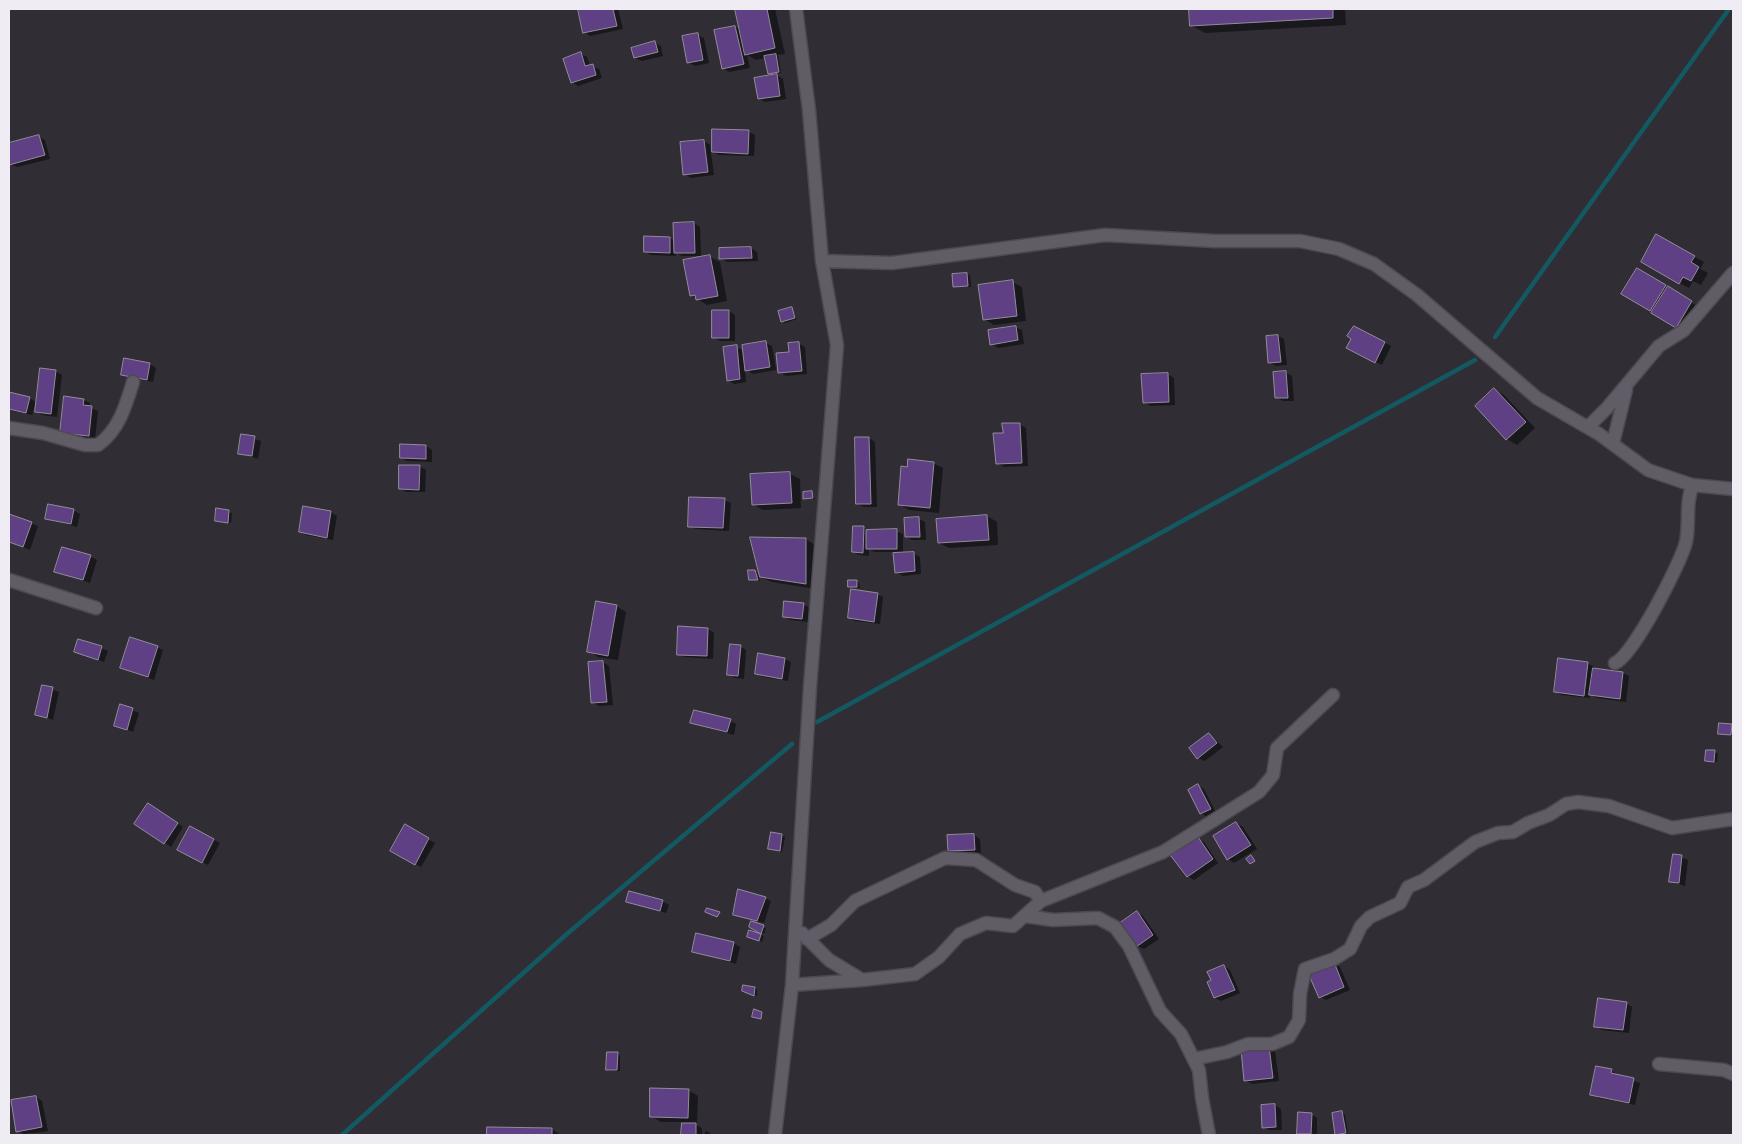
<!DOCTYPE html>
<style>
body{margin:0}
#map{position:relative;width:1742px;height:1144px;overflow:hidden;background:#302d35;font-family:Cabin,sans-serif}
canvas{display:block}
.frame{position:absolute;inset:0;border:10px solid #efedf3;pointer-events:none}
</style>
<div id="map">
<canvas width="1742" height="1144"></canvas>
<div class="frame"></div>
</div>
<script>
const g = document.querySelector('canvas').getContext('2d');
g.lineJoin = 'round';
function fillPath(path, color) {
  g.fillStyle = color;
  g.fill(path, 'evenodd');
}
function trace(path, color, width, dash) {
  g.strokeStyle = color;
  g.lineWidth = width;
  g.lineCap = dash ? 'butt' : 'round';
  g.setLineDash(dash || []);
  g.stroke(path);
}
fillPath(new Path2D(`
 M579,9h39l5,20 -33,7 -6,-4z
 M736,9h39l10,45 -7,1 3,18 -6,1 8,5 3,20 -21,3 -6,-4 14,-22 -4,-2 -4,-16 -9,2 -9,-5 3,13 -21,4 -6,-4 12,-41 6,3z
 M1190,9h155l1,16 -141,8 -13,-7z
 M698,35l6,3 5,25 -14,3 -7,-4z
 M655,43l6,3 2,10 -21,5 -7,-3z
 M581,54l6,3 3,9 9,3 3,9 -24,8 -6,-4z
 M748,131l7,4 -1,21 -35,-1 -6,-3z
 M39,137l6,3 5,19 -33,8 -7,-3 -1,-20z
 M704,141l6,4 4,30 -23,3 -6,-4z
 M694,223l6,4 1,29h-19l-6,-3v3l-25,-1 -6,-4 25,-13 5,3z
 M1657,236l47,26 -4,7 8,4 -7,12 -8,-4 -4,7 -47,-26z
 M751,248l6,4 1,9 -31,1 -7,-4z
 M710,257l10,5 7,39 -20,4 -16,-10z
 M1637,269l60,37 -15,24 -59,-36z
 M967,274l3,1 1,12 -17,-1z
 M1012,282l10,5 4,34 -32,4 -10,-6z
 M791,308l6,11 -12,4 -3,-2z
 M729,311l6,4v26h-15l-7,-4z
 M1015,327l7,3 2,14 -26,4 -7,-4z
 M1354,327l37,19 -9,19 -28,-14z
 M1278,336l6,3 3,26 -11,1 -7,-4 -2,-25z
 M766,343l6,3 4,24 -23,4 -8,-5 1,13 -12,2 -6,-4 8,-33 8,4z
 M798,343l7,4 2,27 -21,2 -6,-4z
 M150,364l6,4 -3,14 -24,-4 -7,-4z
 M55,371l7,4 -5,42 -15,-2 -6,-4z
 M1285,372l7,4 2,25h-11l-6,-3z
 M1167,374l7,4 1,27 -24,1 -7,-3z
 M1494,389l10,6 31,33 -18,17 -10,-6z
 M9,394l20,4 7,4 -4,13 -23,-5z
 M84,400l6,3 -1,4 9,4 -3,28 -27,-3z
 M1019,424l7,4 2,38 -24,1 -7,-4 7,-29z
 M242,435l19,6 -3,18 -18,-6z
 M869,438l6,4 2,65h-13l-7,-3 -1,-65z
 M426,446l6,4v12l-25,-1 -6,-3z
 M933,463l10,5 -4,45 -30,-3 -10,-6 9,-36z
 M419,466l7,4 -1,22h-18l-7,-3z
 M790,474l10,5 1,29 -38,2 -10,-6z
 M812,493l3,6h-10z
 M724,500l7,3 -2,28 -33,-2 -7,-3z
 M217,510l15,3 -1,10 -15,-3z
 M74,511l6,3 -3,13 -31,-9z
 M331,512l6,4 -4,24 -27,-5 -6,-3z
 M9,515l29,11 -8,24 -21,-8z
 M987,516l10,6 1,23 -49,3 -10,-5z
 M919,519l6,3 1,18h-14l-6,-3z
 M854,527l10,1 6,3h26l7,3v18h-29l-5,-3v7l-10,-1 -6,-3z
 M806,539l9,6 1,44 -44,-7 -11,-5z
 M913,553l7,4 1,17 -18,2 -7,-4z
 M90,556l7,4 -7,23 -34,-12z
 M755,571l3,2 2,8 -9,-2z
 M856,581l3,2 1,5 -11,-2z
 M877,594l6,3 -3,27 -25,-3 -6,-3z
 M803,604l7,4 -2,14 -18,-2 -6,-4z
 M616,606l10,6 -8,48 -20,-3 -9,-6z
 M708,629l6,4 -1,26 -29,-2 -6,-3z
 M740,646l6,4 -2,29 -9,-1 -6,-4z
 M157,647l6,3 -9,30 -32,-12z
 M101,648l7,3 -4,11 -29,-10z
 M785,659l6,3 -3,19 -25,-4 -7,-3z
 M603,662l6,4 4,39 -14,1 -7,-4z
 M1587,663l7,4 -1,2 30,4 6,3 -3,26 -29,-4 -7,-4v4l-29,-3 -6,-4z
 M43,686l16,6 -6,28 -16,-6z
 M121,706l18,7 -6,19 -17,-7z
 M730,721l6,3 -2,11 -42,-12z
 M1731,725l2,2v9l-13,-3z
 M1209,734l14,13 -18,14 -7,-3z
 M1707,751l11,2 -1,9 -11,-2z
 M1198,786l6,3 12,24 -9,4 -6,-4z
 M154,808l29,19 -12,20 -6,-4z
 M1236,823l7,4 14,22 -23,14 -6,-4z
 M405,826l30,17 -14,24 -29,-16z
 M190,828l30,15 -12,22 -23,-12z
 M772,833l13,4 -3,15 -13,-4z
 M974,835l6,4 1,14 -26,1 -6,-4z
 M1198,839l6,3 14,21 -24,17 -7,-4z
 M1674,855l14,5 -3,26 -15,-5z
 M765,898l6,3 -7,22 -30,-9z
 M627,901h35l7,4 -3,8z
 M1137,913l6,3 16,23 -15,10 -7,-3z
 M751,926l15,2 -2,6z
 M750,932l14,4 -2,6 -11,-4z
 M733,943l7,4 -4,17 -43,-13z
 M1334,964l6,3 10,23 -24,10 -6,-3z
 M1224,966l6,4 10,23 -19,8 -6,-3 -3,-17z
 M755,988l2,2v6l-11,-4z
 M1626,1003l6,4 -3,26 -27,-3 -6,-4z
 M1269,1048l6,3 4,30 -27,3 -7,-4z
 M617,1053l3,2v16h-10l-3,-2z
 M1611,1070l6,4v2l23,7 -5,22 -37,-7 -6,-4z
 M688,1090l10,6 -1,27h-4l9,5v7h-19v-13h-22l-10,-6z
 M36,1097l6,4 6,30 -24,3 -6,-3z
 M1275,1105l6,4 1,21h-13l-6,-3z
 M1342,1113l3,1 3,20 -10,1 -2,-1z
 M1311,1114l6,4v17h-15l-4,-2z
 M488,1128l64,1 9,6h-73z
 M706,1131l2,1 5,3h-9z`), '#0007');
trace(new Path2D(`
 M1495,337l234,-328
 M817,722l658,-362
 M342,1135l226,-202 224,-189`), '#135962', 4.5);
const building = new Path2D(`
 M578,9h35l4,17 -34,7z
 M735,9h32l8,39 -30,7z
 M1189,9h144v9l-143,8z
 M735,26l9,38 -22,5 -8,-39z
 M698,33l5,27 -16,3 -5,-27z
 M655,41l3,11 -24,6 -3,-10z
 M581,52l4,14 8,-2 3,11 -25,8 -8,-24z
 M776,54l3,18 -11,2 -4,-18z
 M777,74l3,22 -22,3 -4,-21z
 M712,129l37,1 -1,24 -36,-2z
 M39,135l6,20 -36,10v-22z
 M704,140l4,32 -25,3 -3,-33z
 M694,222l1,31h-21l-1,-30z
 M1656,234l39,22 -4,6 8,5 -8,14 -8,-4 -4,7 -38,-22z
 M644,236l26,1v16l-26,-1z
 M751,247l1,11 -33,1v-11z
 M710,255l8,41 -22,4 -1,-5 -5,1 -7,-36z
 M1637,268l29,17 -16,26 -29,-17z
 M967,273l1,13 -15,1 -1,-13z
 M1013,280l4,36 -34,4 -5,-35z
 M1668,286l24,15 -16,27 -25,-15z
 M792,307l3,11 -14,4 -3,-11z
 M712,310h17v28h-17z
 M1016,326l2,14 -28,5 -2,-15z
 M1354,326l31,16 -10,21 -29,-15 5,-9 -4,-3z
 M1278,335l3,27 -13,1 -2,-27z
 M766,341l4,26 -25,4 -3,-26z
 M799,342l3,29 -24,2 -2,-20 13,-1 -1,-9z
 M737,345l3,34 -13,2 -4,-34z
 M124,358l26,5 -3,17 -26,-5z
 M40,368l16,2 -5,44 -16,-2z
 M1286,371l2,27h-13l-2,-26z
 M1168,373l1,29 -26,1 -2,-29z
 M1494,388l32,34 -20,18 -31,-34z
 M9,392l21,5 -4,16 -17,-4z
 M64,396l20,3 -1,6 9,1 -3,30 -29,-3z
 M1002,423h18l2,40 -26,1 -3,-31h10z
 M241,434l14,2 -3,20 -14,-2z
 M855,437h14l2,67h-15z
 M400,444l26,1v14l-26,-1z
 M908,459l26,3 -4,46 -32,-3 3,-39 6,1z
 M399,465h21l-1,25 -20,-1z
 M790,472l2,31 -40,2 -2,-31z
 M812,491l1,7 -10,1v-7z
 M689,497l36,1 -2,30 -35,-1z
 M48,504l26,5 -3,15 -26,-5z
 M303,506l28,5 -4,27 -28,-6z
 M216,508l13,2 -1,13 -13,-2z
 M9,514l23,8 -9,25 -14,-5z
 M987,515l2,25 -51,3 -2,-24z
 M919,517l1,20h-15l-1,-19z
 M853,526h11l-1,27 -11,-1z
 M897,529v20h-31v-19z
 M750,537l56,1v46l-46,-7z
 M62,547l29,8 -8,25 -29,-8z
 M914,552l1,19 -20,2 -2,-20z
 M748,570h7l3,10h-9z
 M848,580h9v7h-9z
 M851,589l27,4 -4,29 -26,-4z
 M596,601l21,4 -9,51 -21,-4z
 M784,601l20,2 -2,16 -19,-2z
 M678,626l30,2 -1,28 -30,-1z
 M130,637l28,9 -10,31 -28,-9z
 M78,639l24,7 -4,14 -24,-8z
 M730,644l11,1 -3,31 -11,-1z
 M758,653l27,5 -3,21 -27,-5z
 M1558,658l30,4 -4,34 -30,-4z
 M603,661l4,41 -16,1 -3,-41z
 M1593,668l30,4 -3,27 -31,-4z
 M42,685l11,2 -6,31 -12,-3z
 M120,704l13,4 -6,22 -13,-4z
 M694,710l37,9 -4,13 -37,-9z
 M1719,723l13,1 -1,11 -13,-1z
 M1209,733l8,10 -20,16 -8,-11z
 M1706,750h9l-1,12 -9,-1z
 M1198,784l13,25 -11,5 -12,-24z
 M148,803l30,20 -14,21 -30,-20z
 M1236,822l15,23 -24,15 -14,-24z
 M405,824l24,14 -14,27 -25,-14z
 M190,826l24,13 -12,24 -25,-13z
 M771,832l11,2 -2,17 -12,-2z
 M974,834l1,16 -27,1 -1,-16z
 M1198,837l15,22 -26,18 -16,-21z
 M1673,854l9,1 -3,28 -10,-1z
 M1251,855l4,6 -5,3 -4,-5z
 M738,889l28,8 -9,24 -24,-6z
 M629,891l34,9 -3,11 -34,-9z
 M707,908l13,4 -3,5 -12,-5z
 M1137,911l16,24 -17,12 -16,-24z
 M751,921l13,4 -3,9 -12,-7z
 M749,930l12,4 -2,7 -12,-4z
 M696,933l38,9 -4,19 -38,-9z
 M1334,962l10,25 -25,11 -11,-25z
 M1224,965l11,25 -21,8 -7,-16 4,-2 -4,-8z
 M743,985l12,2 -1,9 -12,-5z
 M1598,998l29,4 -4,28 -29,-3z
 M754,1009l8,3 -1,7 -9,-2z
 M1269,1046l4,32 -29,3 -3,-32z
 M607,1052h11l-1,18h-11z
 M1596,1066l16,3 -1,4 23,5 -5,25 -39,-8z
 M650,1088l39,1 -1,29 -38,-1z
 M36,1096l6,31 -26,5 -5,-32z
 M1275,1104l1,23 -14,1 -1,-23z
 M1342,1111l4,22 -11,2 -3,-22z
 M1298,1112l14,1 -1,21h-14z
 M682,1123h14v12h-15z
 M487,1127l65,1v7h-65z`);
fillPath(building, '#604084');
trace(building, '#918d98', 1);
const street = new Path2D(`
 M822,261l70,2 213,-28 110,6h85l39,8 35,15 43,31 120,103 62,36 49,36 44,15 41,4
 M1588,427l19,-19 52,-62 24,-15 50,-58
 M9,428l34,5 42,12h13c21,-15 28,-40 35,-63
 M1613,443l13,-53
 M9,580l87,28
 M1615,663c18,-7 66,-100 71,-121 4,-19 -1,-40 7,-57
 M1025,916l28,4 45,-2 17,9 14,19 31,65 21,23 18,36 3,28 7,37
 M802,933l27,27 33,20
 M807,939l24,-14 24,-24 90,-43 31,2 39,25 20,7 6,9
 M792,985l70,-5 53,-6 24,-17 21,-23 26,-11 27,3 28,-25 122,-49 96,-60 14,-17 4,-27 56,-53
 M1194,1059l33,-7 21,-8h24l17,-7 10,-17 1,-26 5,-25 29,-10 16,-10 11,-23 9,-9 30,-14 8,-16 16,-7 51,-38 23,-9 15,-1 15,-9 21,-8 17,-11 12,-2 31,4 63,22 61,-9
 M1659,1064l65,6 9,4
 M775,1135l17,-150 18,-298 27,-342 -15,-84 -13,-151 -13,-101`);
trace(street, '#4c4950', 15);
trace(street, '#615d67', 12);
</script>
